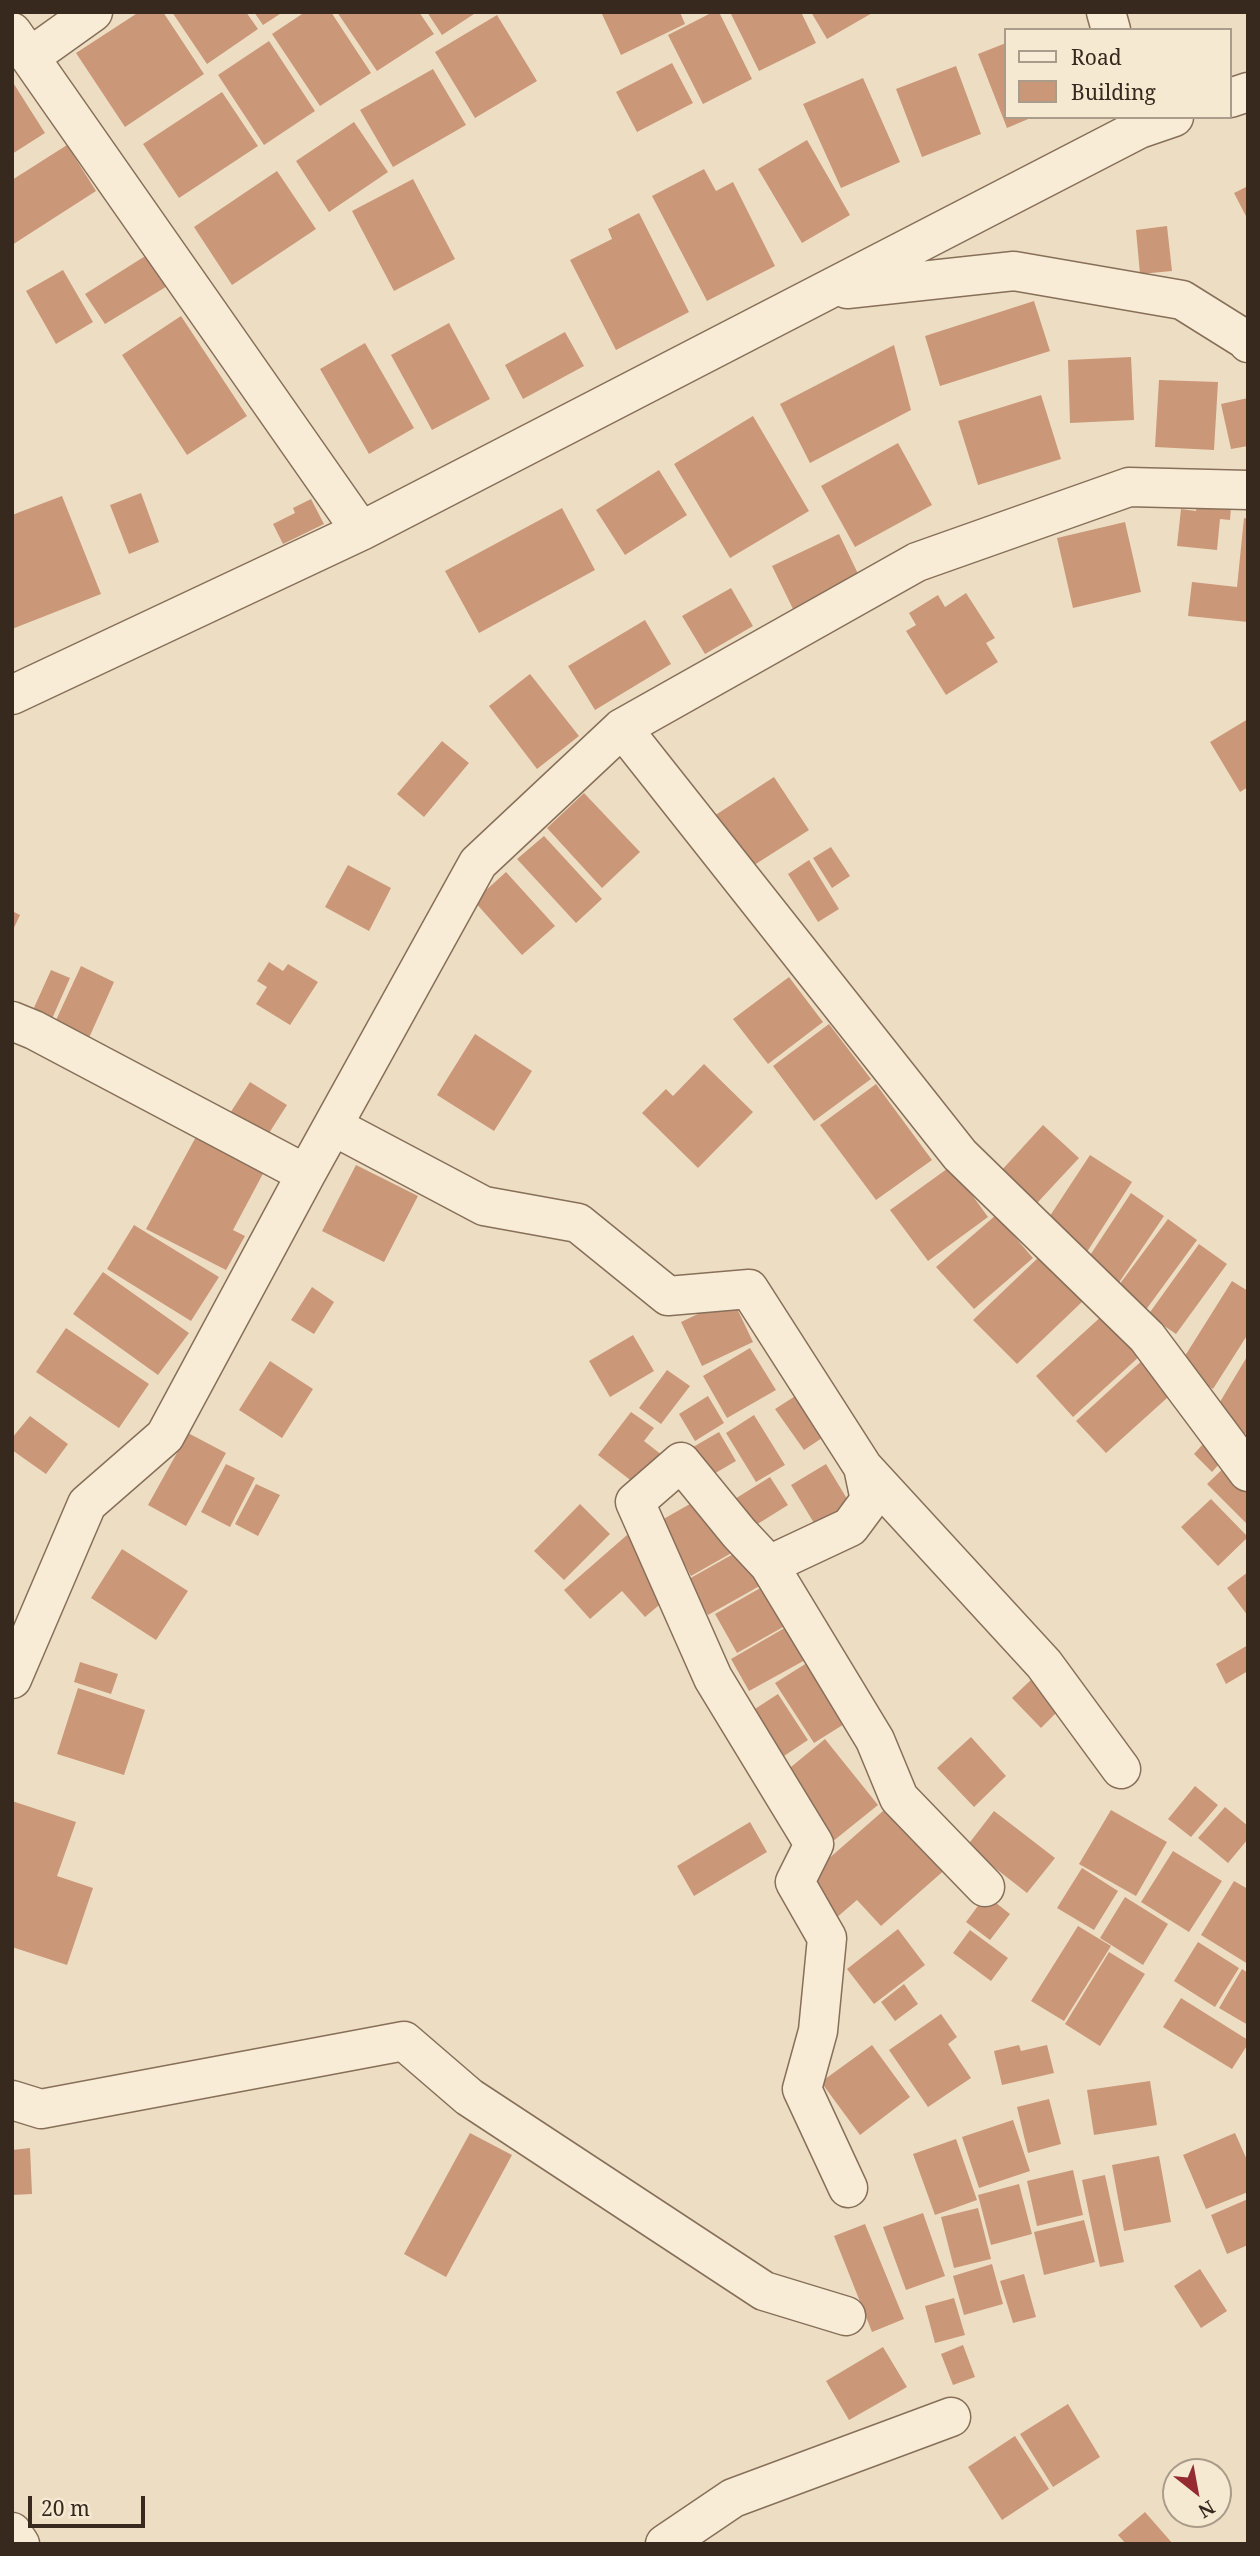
<!DOCTYPE html>
<style>
body{margin:0}
#map{position:relative;width:1260px;height:2556px;overflow:hidden;background:#eddec3;font-family:"Noto Serif",serif}
canvas{display:block}
.frame{position:absolute;inset:0;border:14px solid #37291e;pointer-events:none}
.legend{position:absolute;left:1004px;top:28px;width:228px;height:91px;box-sizing:border-box;background:#f5e9d2;border:2px solid #a99c8a;margin:0;padding:9px 12px;list-style:none;font-size:21px;color:#37291e}
.legend li{display:flex;align-items:center;gap:14px;height:35px}
.legend b{width:35px;border:2px solid #a99c8a}
.north{position:absolute;left:1162px;top:2458px;width:70px;height:70px;box-sizing:border-box;background:#f5e9d2;border:2px solid #a99c8a;border-radius:50%;rotate:149deg;font-size:19px;font-weight:700;line-height:28px;text-align:center;color:#37291e}
.north::after{content:'';display:block;margin:auto;width:24px;height:32px;background:#952b31;clip-path:polygon(50% 0,100% 100%,50% 72%,0 100%)}
.scale{position:absolute;left:28px;top:2496px;width:117px;height:32px;box-sizing:border-box;border:4px solid #37291e;border-top:0;padding-left:9px;font-size:21px;line-height:24px;white-space:nowrap;color:#37291e;-webkit-text-stroke:5px #f5e9d2;paint-order:stroke}
</style>
<div id="map">
<canvas width="1260" height="2556"></canvas>
<div class="frame"></div>
<ul class="legend">
<li><b style="height:9px;background:#f8ecd6"></b>Road</li>
<li><b style="height:19px;background:#cb9779"></b>Building</li>
</ul>
<div class="north">N</div>
<div class="scale">20 m</div>
</div>
<script>
const g = document.querySelector('canvas').getContext('2d');
g.lineJoin = 'round';
function fillPath(path, color) {
  g.fillStyle = color;
  g.fill(path, 'evenodd');
}
function trace(path, color, width, dash) {
  g.strokeStyle = color;
  g.lineWidth = width;
  g.lineCap = dash ? 'butt' : 'round';
  g.setLineDash(dash || []);
  g.stroke(path);
}
fillPath(new Path2D(`
 M139,12h24l41,62 -79,53 -49,-74z
 M172,12h74l12,17 -51,35z
 M254,12h29l-20,13z
 M305,12h26l40,61 -51,33 -48,-72z
 M337,12h82l15,22 -57,37z
 M427,12h50l-35,23z
 M601,12h79l5,12 -64,31z
 M713,12h6l33,67 -49,25 -35,-69z
 M730,12h71l15,31 -57,28z
 M811,12h63l-47,27z
 M497,15l40,66 -62,37 -40,-66z
 M269,41l46,70 -51,34 -46,-70z
 M1006,43v74h27l-26,11 -29,-74z
 M672,63l21,40 -56,29 -21,-40z
 M956,66l25,68 -59,23 -26,-68z
 M433,69l33,56 -73,42 -33,-57z
 M863,78l37,84 -59,26 -38,-84z
 M12,81l33,52 -33,21z
 M222,92l36,54 -79,52 -36,-54z
 M354,122l34,50 -59,40 -33,-51z
 M807,140l43,75 -48,28 -44,-74z
 M67,145l29,46 -84,54v-65z
 M704,169l12,22 17,-9 42,84 -68,35 -55,-105z
 M277,171l39,58 -84,56 -38,-58z
 M413,179l42,80 -61,32 -42,-80z
 M1248,186v34l-14,-27z
 M639,213l50,99 -73,38 -46,-90 42,-21 -4,-10z
 M1167,226l5,45 -32,3 -4,-44z
 M150,253l19,32 -64,39 -20,-30z
 M63,270l30,52 -37,22 -30,-53z
 M1034,301l16,50 -110,35 -15,-50z
 M181,316l66,100 -60,39 -65,-100z
 M449,323l41,76 -58,31 -41,-75z
 M565,332l19,34 -61,33 -18,-34z
 M365,343l49,85 -45,26 -49,-85z
 M894,345l17,65 -101,53 -30,-59z
 M1131,357l3,63 -64,3 -2,-63z
 M1159,380l59,2 -4,68 -59,-3z
 M1041,395l20,64 -83,26 -20,-64z
 M1248,398v48l-17,3 -10,-45z
 M753,416l56,95 -79,47 -56,-94z
 M898,443l34,62 -77,42 -34,-61z
 M659,470l28,45 -62,40 -29,-45z
 M1198,492l34,2 -2,26 -10,-1 -3,31 -40,-4 4,-37 15,2z
 M141,493l18,49 -30,12 -19,-49z
 M62,496l39,98 -89,35v-114z
 M311,499l13,25 -41,20 -10,-20 22,-11 -2,-5z
 M562,508l33,62 -116,63 -34,-62z
 M1244,518l4,1v103l-60,-6 4,-34 45,5z
 M1125,522l16,70 -68,16 -16,-70z
 M839,534l22,46 -67,31 -22,-45z
 M731,588l22,38 -48,28 -23,-38z
 M966,593l29,45 -9,5 12,19 -52,33 -40,-64 10,-6 -7,-12 29,-18 7,12z
 M645,620l26,44 -76,46 -27,-44z
 M530,674l49,62 -42,33 -48,-63z
 M1248,719v68l-8,5 -30,-50z
 M442,741l27,22 -45,54 -27,-23z
 M774,777l35,53 -61,39 -34,-53z
 M584,793l56,59 -38,36 -55,-60z
 M544,836l58,63 -26,24 -59,-64z
 M831,847l19,29 -18,12 -19,-30z
 M809,860l30,49 -21,13 -30,-48z
 M348,865l43,23 -22,43 -44,-24z
 M506,872l49,54 -33,29 -48,-54z
 M12,911l8,4 -8,17z
 M269,962l14,9 5,-7 30,18 -28,43 -34,-21 11,-17 -10,-6z
 M81,966l33,16 -30,67 -34,-16z
 M51,970l19,8 -23,52 -19,-9z
 M789,977l34,45 -55,42 -35,-45z
 M829,1024l42,55 -57,42 -41,-55z
 M475,1034l57,37 -38,60 -57,-36z
 M704,1064l49,48 -55,56 -56,-55 24,-24 7,7z
 M250,1082l37,23 -25,39 -37,-23z
 M876,1084l56,76 -56,40 -56,-75z
 M1043,1125l36,33 -54,58 -35,-33z
 M198,1133l68,35 -33,62 12,6 -19,34 -80,-41z
 M1090,1155l42,27 -47,73 -43,-27z
 M356,1165l62,31 -34,66 -62,-31z
 M951,1166l37,51 -60,44 -38,-51z
 M1131,1193l33,23 -46,68 -33,-21z
 M996,1215l37,43 -59,51 -38,-42z
 M1168,1219l29,21 -52,71 -29,-22z
 M134,1225l85,52 -28,44 -84,-52z
 M1199,1244l28,20 -51,70 -28,-19z
 M1041,1255l43,45 -67,64 -44,-44z
 M103,1272l86,61 -31,42 -85,-61z
 M1232,1281l16,10v43l-35,55 -35,-22z
 M312,1287l22,15 -20,32 -23,-14z
 M732,1298l21,44 -51,24 -21,-44z
 M1104,1314l37,41 -68,62 -37,-41z
 M66,1328l83,56 -30,44 -83,-56z
 M633,1335l21,36 -44,26 -21,-36z
 M750,1348l26,42 -49,28 -24,-42z
 M1248,1355v75l-4,6 -33,-19z
 M1147,1356l30,33 -71,64 -30,-32z
 M270,1361l43,28 -31,49 -43,-28z
 M667,1370l23,16 -29,38 -22,-16z
 M797,1395l28,41 -21,14 -29,-41z
 M708,1396l16,27 -29,18 -16,-27z
 M631,1412l23,16 -10,13 18,14 -24,31 -40,-31z
 M754,1415l31,50 -29,17 -30,-49z
 M30,1416l38,28 -22,30 -34,-24v-12z
 M719,1432l17,29 -31,18 -17,-29z
 M188,1433l38,20 -40,73 -38,-21z
 M1211,1435l19,17 -18,20 -18,-18z
 M1232,1460l16,17v48l-41,-41z
 M226,1464l29,14 -25,49 -29,-15z
 M826,1464l29,48 -35,21 -29,-48z
 M770,1477l18,28 -40,25 -18,-28z
 M256,1484l24,11 -22,41 -23,-12z
 M704,1496l31,55 -44,25 -31,-55z
 M1211,1499l37,38 -30,29 -37,-39z
 M580,1504l30,30 -46,46 -30,-29z
 M627,1535l26,29 18,31 -26,22 -23,-26 -32,28 -26,-29z
 M744,1548l21,35 -57,32 -21,-35z
 M122,1549l66,42 -32,49 -65,-42z
 M1248,1572v44l-21,-28z
 M769,1583l23,39 -55,31 -22,-39z
 M788,1626l19,33 -58,32 -18,-32z
 M1248,1645v26l-22,13 -10,-20z
 M810,1661l39,60 -35,22 -39,-60z
 M80,1662l38,12 -7,20 -37,-12z
 M1036,1675l28,30 -23,23 -29,-30z
 M78,1688l67,22 -21,65 -67,-21z
 M778,1694l30,46 -36,24 -31,-46z
 M971,1737l35,39 -32,31 -37,-39z
 M825,1739l53,66 -46,37 -52,-66z
 M1195,1786l23,19 -27,32 -23,-18z
 M12,1801l64,21 -19,54 36,12 -26,77 -55,-18z
 M891,1804l57,63 -67,59 -24,-26 -22,19 -33,-37z
 M1225,1807l23,19v13l-20,24 -30,-25z
 M1111,1810l56,32 -31,54 -57,-32z
 M994,1811l61,47 -28,35 -60,-47z
 M750,1822l17,30 -73,44 -17,-30z
 M1173,1851l49,30 -33,51 -48,-30z
 M1082,1868l36,23 -24,39 -37,-22z
 M1234,1881l14,8v75l-47,-29z
 M986,1895l24,19 -20,26 -24,-18z
 M1125,1897l43,27 -25,41 -43,-27z
 M1078,1926l33,20 -47,75 -33,-20z
 M898,1929l27,36 -51,39 -27,-35z
 M970,1930l38,28 -17,23 -38,-28z
 M1198,1942l41,26 -24,39 -41,-26z
 M1109,1952l36,22 -45,72 -35,-22z
 M1242,1969l6,4v52l-29,-17z
 M904,1984l14,20 -23,17 -14,-19z
 M1181,1998l67,42v4l-16,25 -69,-42z
 M941,2014l16,23 -9,7 23,34 -43,29 -39,-57z
 M872,2045l38,52 -50,38 -39,-53z
 M1019,2045l2,6 26,-6 7,28 -52,12 -8,-34z
 M1150,2081l7,44 -63,10 -7,-45z
 M1049,2099l12,45 -33,9 -11,-46z
 M1013,2120l17,51 -51,17 -17,-51z
 M470,2133l42,22 -66,122 -42,-23z
 M1235,2133l13,29v30l-42,17 -23,-54z
 M956,2139l21,61 -42,15 -22,-61z
 M30,2148l2,46 -20,1v-45z
 M1159,2156l12,66 -47,9 -12,-66z
 M1073,2170l10,45 -46,11 -10,-45z
 M1105,2175l19,87 -24,5 -18,-87z
 M1019,2184l13,50 -41,11 -13,-50z
 M1248,2199v46l-21,9 -16,-39z
 M978,2208l13,51 -37,9 -13,-51z
 M923,2213l22,63 -39,14 -23,-63z
 M1084,2220l11,42 -51,13 -10,-43z
 M865,2224l39,95 -32,13 -38,-96z
 M992,2264l11,40 -39,11 -11,-39z
 M1200,2269l27,42 -26,17 -27,-42z
 M1024,2274l12,43 -23,6 -13,-42z
 M954,2298l11,37 -30,8 -10,-37z
 M963,2345l12,32 -22,8 -12,-31z
 M883,2347l24,40 -58,33 -23,-39z
 M1068,2404l32,53 -47,30 -33,-53z
 M1015,2436l34,53 -47,31 -34,-53z
 M1145,2512l28,32h-47l-8,-9z`), '#cb9779');
const minor = new Path2D(`
 M1106,12l5,18
 M12,32l349,499
 M30,57l63,-45
 M1230,98l18,-6
 M847,289l167,-18 168,29 64,40 2,3
 M12,695l349,-164 778,-402 35,-12
 M622,728l338,427 187,182 101,135
 M12,1021l22,9 272,144
 M333,1126l151,80 94,17 90,73 81,-7 114,178 181,197 77,105
 M769,1565l81,-38 20,-27 -7,-33
 M12,1679l75,-175 78,-68 141,-262 172,-311 144,-135 295,-166 212,-75 119,3
 M12,2100l29,9 363,-68 65,56 295,194 82,25
 M848,2188l-46,-99 16,-58 9,-93 -32,-56 19,-38 -101,-166 -78,-176 46,-40 58,71 30,32 106,175 24,58 86,89
 M12,2532l8,12
 M665,2544l68,-46 218,-81`);
trace(minor, '#876f5a', 41);
trace(minor, '#f8ecd6', 38);
</script>
